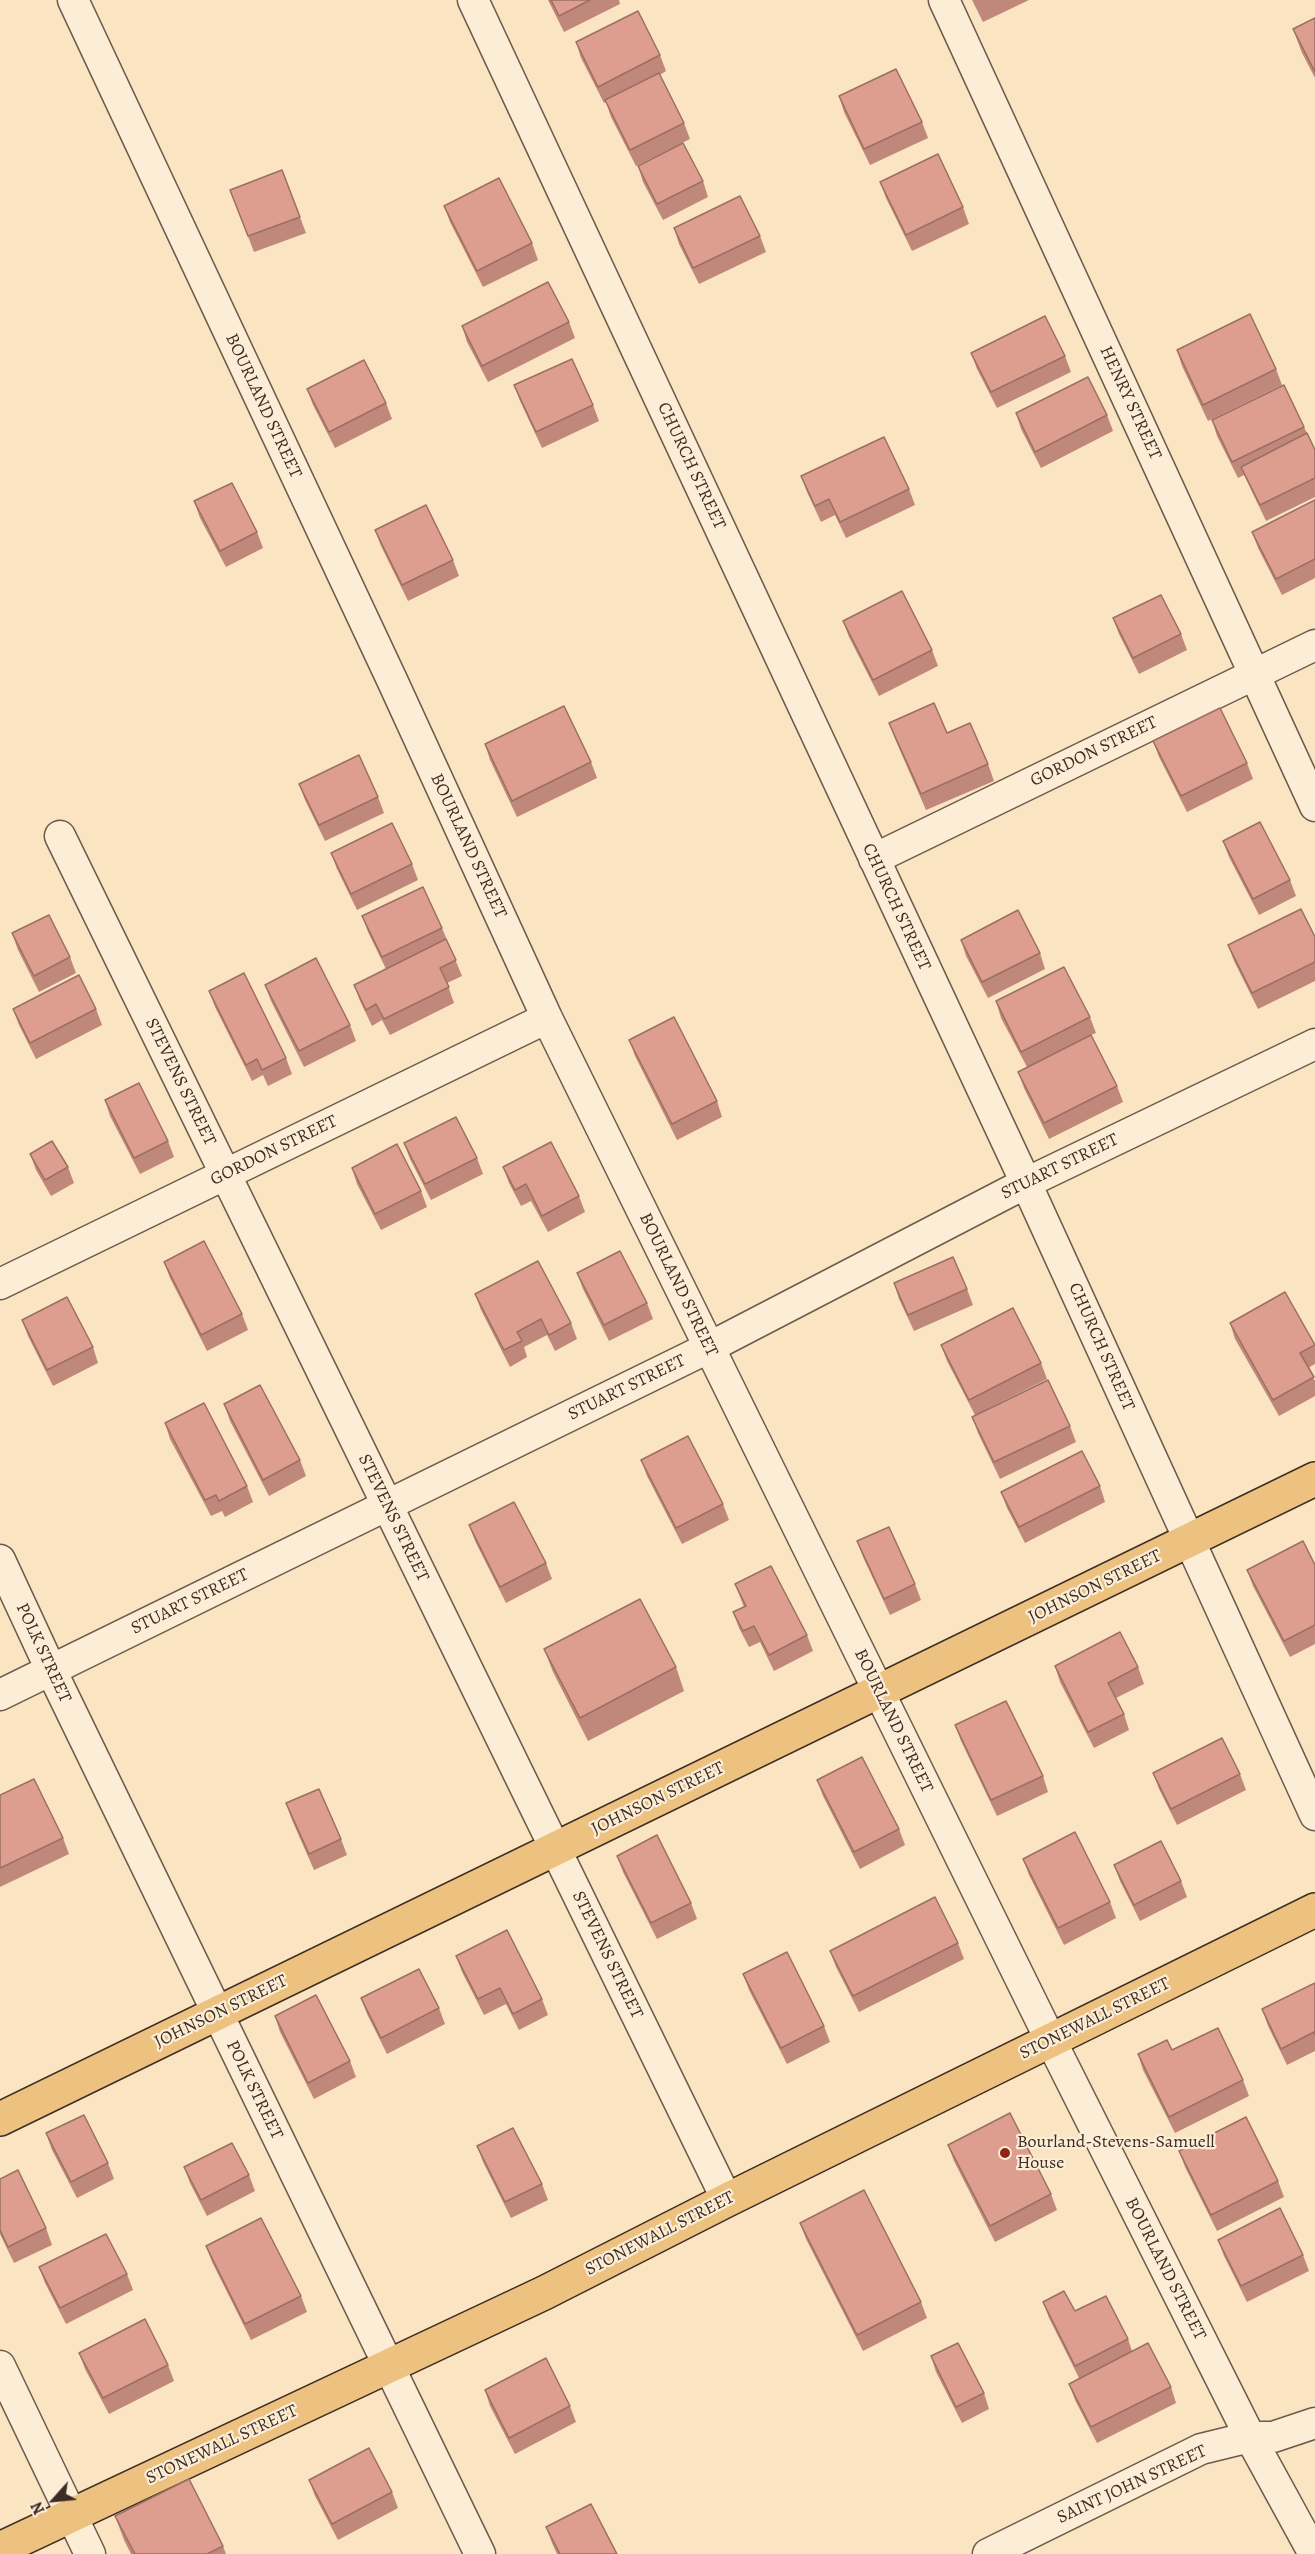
<!DOCTYPE html>
<style>
body{margin:0}
#map{position:relative;width:1315px;height:2554px;overflow:hidden;background:#fae4c1;font-family:Alegreya,serif}
canvas{display:block}
.north{position:absolute;left:24px;top:2470px;width:60px;height:60px;-webkit-text-stroke:4px #fcedd7;paint-order:stroke;rotate:243deg;font-size:16px;font-weight:700;line-height:24px;text-align:center;color:#3d2c23}
.north::after{content:'';display:block;margin:auto;width:21px;height:27px;background:#3d2c23;clip-path:polygon(50% 0,100% 100%,50% 72%,0 100%)}
</style>
<div id="map">
<canvas width="1315" height="2554"></canvas>
<div class="north">N</div>
</div>
<script>
const g = document.querySelector('canvas').getContext('2d');
g.lineJoin = 'round';
function trace(path, color, width, dash) {
  g.strokeStyle = color;
  g.lineWidth = width;
  g.lineCap = dash ? 'butt' : 'round';
  g.setLineDash(dash || []);
  g.stroke(path);
}
function fillPath(path, color) {
  g.fillStyle = color;
  g.fill(path, 'evenodd');
}
function drawText(font, color, halo, rows, align = 'center') {
  g.font = font + ' Alegreya,serif';
  g.lineWidth = 4.5;
  g.setLineDash([]);
  g.textBaseline = 'middle';
  g.strokeStyle = halo;
  g.fillStyle = color;
  for (const [text, x, y, turn = 0] of rows) {
    g.save();
    g.translate(x, y);
    g.rotate((+turn || 0) * Math.PI / 180);
    g.textAlign = isNaN(turn) ? turn : align;
    if (halo) g.strokeText(text, 0, 0);
    g.fillText(text, 0, 0);
    g.restore();
  }
}
const street = new Path2D(`
 M73,0l319,680 155,338 504,1023 199,396 64,117
 M473,0l553,1183 289,632
 M944,0l371,806
 M60,836l667,1364
 M874,859l441,-214
 M0,1284l547,-266
 M0,1560l51,110 429,884
 M0,1695l708,-347 318,-165 289,-139
 M0,2366l90,188
 M988,2554l213,-105 49,-12h23l42,-14`);
const primary = new Path2D(`
 M0,2119l1315,-640
 M0,2549l544,-256 183,-93 588,-290`);
trace(street, '#6c5a4a', 33);
trace(primary, '#3d2c23', 36);
trace(street, '#fcedd7', 30);
trace(primary, '#edc280', 33);
fillPath(new Path2D(`
 M548,0h71l1,4 -56,28z
 M972,0h57l-46,22z
 M1315,18v60l-13,-25 -9,-24z
 M576,42l84,13 6,16 -6,4 24,48 6,16 -54,27 -25,-49 -5,-15 -2,1 -23,-45z
 M839,96l83,26 6,16 -58,27 -26,-53z
 M638,166l65,15 5,16 -45,23 -20,-38z
 M282,170l24,63 -52,19 -24,-62z
 M880,182l83,25 6,17 -57,27 -26,-53z
 M444,206l88,37 6,17 -55,27 -33,-65z
 M674,228l86,8 6,16 -67,32 -20,-40z
 M569,322l6,16 -87,44 -21,-40 -5,-16z
 M1177,350l99,19 6,16 -74,36 -26,-55z
 M971,353l94,3 6,16 -74,36 -20,-39z
 M514,385l79,20 6,16 -57,27 -22,-47z
 M307,389l79,14 6,16 -57,29 -22,-43z
 M1016,413l91,2 6,16 -72,37 -20,-39z
 M1212,420l92,7 11,23v47l-49,24 -22,-46 -6,3 -21,-42z
 M801,476l108,13 6,16 -69,33 -11,-23 -14,7 -14,-30z
 M1315,500v78l-33,17 -24,-47 -6,-16z
 M194,501l63,31 6,16 -37,19 -26,-49z
 M375,530l78,30 6,16 -51,25 -27,-55z
 M1113,618l68,16 6,16 -48,24 -20,-40z
 M843,621l89,29 6,16 -59,30 -30,-59z
 M889,723l58,10 41,31 6,17 -68,29 -31,-71z
 M1153,741l94,22 6,16 -66,33 -28,-55z
 M485,744l106,18 6,16 -80,39 -27,-57z
 M299,784l79,13 6,16 -59,28 -20,-41z
 M1223,841l67,39 6,16 -37,19 -30,-58z
 M331,853l81,11 6,16 -61,30 -20,-41z
 M362,916l80,12 20,48 -15,7 7,20 -64,32 -8,-15 -10,6 -12,-25 -6,-16 32,-16 -18,-37z
 M12,933l58,24 6,16 -37,19 -21,-42z
 M1315,937v44l-57,28 -24,-48 -6,-16z
 M961,940l79,13 5,16 -57,29 -22,-42z
 M265,985l85,40 6,16 -52,26 -33,-66z
 M209,991l77,67 6,16 -24,12 -5,-11 -11,6 -37,-74z
 M996,1001l94,16 6,16 -5,2 26,51 6,16 -74,37 -25,-51 -6,-16 9,-5 -26,-49z
 M13,1009h83l6,16 -66,34 -17,-34z
 M629,1040l88,61 5,16 -45,23 -42,-84z
 M105,1100l63,41 6,16 -34,17 -30,-58z
 M404,1143l73,15 6,16 -52,26 -21,-41z
 M30,1154l38,13 6,16 -23,13 -15,-26z
 M503,1167l76,29 6,16 -37,20 -17,-31 -10,5 -12,-23z
 M352,1168l69,23 6,16 -46,23 -24,-46z
 M164,1262l78,52 6,16 -41,21 -37,-73z
 M577,1273l70,30 6,16 -44,22 -26,-52z
 M894,1283l73,6 6,16 -59,26 -15,-32z
 M475,1294l96,29 6,16 -22,12 -8,-16 -23,12 3,10 -17,10 -29,-57z
 M22,1320l71,27 5,16 -45,23 -25,-50z
 M1230,1323l85,22v19l-7,4 7,13v15l-36,20 -44,-77z
 M941,1345l100,18 6,16 -58,29 81,18 6,16 -76,37 -22,-46 -6,-16 3,-2 -28,-54z
 M224,1404l76,56 6,16 -37,20 -39,-75z
 M165,1423l82,63 6,16 -28,15 -3,-6 -11,5 -41,-77z
 M641,1460l82,44 6,16 -47,24 -35,-68z
 M1100,1486l5,16 -80,41 -18,-35 -6,-16z
 M469,1525l77,38 6,16 -46,24 -31,-62z
 M857,1541l58,43 6,16 -31,15 -27,-58z
 M1315,1565v79l-25,13 -37,-71 -6,-16z
 M735,1584l72,51 6,16 -39,20 -14,-29 -11,5 -10,-19 -6,-16 11,-5z
 M544,1649l132,18 8,24 -96,50 -35,-69z
 M1055,1666l83,1 6,17 -28,14 8,16 5,16 -35,18 -34,-66z
 M955,1725l88,51 5,16 -51,24 -36,-75z
 M1153,1773l87,1 6,16 -69,35 -18,-36z
 M817,1780l82,49 6,16 -45,24 -37,-73z
 M0,1795l63,43 6,16 -69,33z
 M286,1803l55,36 6,16 -33,15 -22,-50z
 M617,1856l74,47 6,16 -40,20 -34,-67z
 M1023,1859l87,43 6,16 -52,27 -35,-70z
 M1114,1865l67,16 6,16 -47,24 -20,-40z
 M958,1943l6,16 -105,53 -23,-45 -6,-16z
 M456,1956l86,43 6,16 -29,15 -13,-26 -22,11 -22,-43z
 M743,1974l81,52 6,16 -43,22 -38,-74z
 M1315,1983v68l-28,14 -19,-39 -6,-17z
 M361,1998l78,10 6,16 -58,30 -20,-40z
 M275,2016l75,45 6,16 -42,22 -34,-67z
 M1172,2050l71,30 6,16 -74,37 -32,-63 -5,-16z
 M46,2133l62,30 6,16 -37,19 -25,-48z
 M948,2145l103,49 6,16 -62,32 -41,-81z
 M477,2146l65,38 6,16 -37,18 -28,-56z
 M1179,2151l99,30 6,16 -67,34 -32,-64z
 M184,2167l65,8 6,16 -48,25 -17,-33z
 M0,2179l46,49 6,17 -38,18 -14,-29z
 M800,2223l121,79 6,16 -64,33 -57,-112z
 M1218,2240l85,15 6,16 -62,31 -23,-46z
 M206,2246l95,50 6,16 -56,28 -39,-78z
 M39,2267l88,7 6,16 -67,34 -21,-41z
 M1043,2302l32,9 53,28 4,12 39,36 5,16 -79,40 -22,-43 -6,-16 10,-6 -30,-60z
 M79,2353l89,12 6,16 -65,33 -24,-45z
 M931,2356l53,37 5,16 -27,14 -26,-51z
 M485,2390l85,16 6,16 -61,32 -25,-48z
 M309,2480l83,12 6,16 -60,32 -23,-44z
 M115,2516l108,30 3,8h-95l-7,-14z
 M546,2527l71,27h-60l-5,-11z`), '#bf887b');
const building = new Path2D(`
 M551,0h39l-31,16z
 M638,11l22,44 -62,32 -22,-45z
 M1315,18v54l-22,-43z
 M896,69l26,53 -58,27 -25,-53z
 M659,73l25,50 -54,27 -25,-50z
 M683,143l20,38 -46,23 -19,-38z
 M938,154l25,53 -57,28 -26,-53z
 M282,170l18,47 -52,19 -18,-46z
 M499,178l33,65 -55,28 -33,-65z
 M740,196l20,40 -67,32 -19,-40z
 M548,282l21,40 -87,44 -20,-40z
 M1250,314l26,55 -73,36 -26,-55z
 M1045,316l20,40 -74,36 -20,-39z
 M572,359l21,46 -57,27 -22,-47z
 M364,360l22,43 -57,29 -22,-43z
 M1088,377l19,38 -72,37 -19,-39z
 M1284,385l20,42 -72,35 -20,-42z
 M1307,433l8,17v28l-55,27 -19,-38z
 M884,437l25,52 -69,33 -11,-23 -14,7 -14,-30z
 M232,483l25,49 -37,19 -26,-50z
 M1315,500v59l-39,20 -24,-47z
 M426,505l27,55 -51,25 -27,-55z
 M902,591l30,59 -59,30 -30,-59z
 M1161,595l20,39 -48,24 -20,-40z
 M934,703l13,30 23,-10 18,41 -67,30 -32,-71z
 M564,706l27,56 -79,39 -27,-57z
 M1220,708l27,55 -66,33 -28,-55z
 M359,755l19,42 -59,28 -20,-41z
 M1260,822l30,58 -37,19 -30,-58z
 M392,823l20,41 -61,30 -20,-41z
 M423,887l19,41 -60,29 -20,-41z
 M1301,909l14,28v25l-63,31 -24,-48z
 M1018,910l22,43 -58,29 -21,-42z
 M49,915l21,42 -36,19 -22,-43z
 M446,939l10,21 -16,8 9,19 -65,32 -8,-15 -10,6 -12,-25z
 M316,958l34,67 -51,26 -34,-66z
 M1064,967l26,50 -69,35 -25,-51z
 M244,973l42,85 -24,12 -5,-11 -11,6 -37,-74z
 M79,975l17,34 -66,34 -17,-34z
 M674,1017l43,84 -45,23 -43,-84z
 M1091,1035l26,51 -73,37 -26,-51z
 M139,1083l29,58 -34,17 -29,-58z
 M456,1117l21,41 -52,26 -21,-41z
 M52,1141l16,26 -23,13 -15,-26z
 M551,1142l28,54 -37,20 -16,-32 -11,6 -12,-23z
 M397,1144l24,47 -46,23 -23,-46z
 M204,1241l38,73 -41,21 -37,-73z
 M620,1251l27,52 -43,22 -27,-52z
 M953,1257l14,32 -59,26 -14,-32z
 M538,1261l33,62 -22,12 -8,-16 -24,13 5,9 -18,9 -29,-56z
 M1285,1292l30,53 -15,8 14,24 -41,23 -43,-77z
 M67,1297l26,50 -46,23 -25,-50z
 M1013,1308l28,55 -72,37 -28,-55z
 M1048,1380l22,46 -76,36 -22,-45z
 M260,1385l40,75 -37,20 -39,-76z
 M204,1403l43,83 -28,15 -3,-6 -11,5 -40,-77z
 M688,1436l35,68 -47,24 -35,-68z
 M1082,1451l18,35 -81,41 -18,-35z
 M514,1502l32,61 -46,24 -31,-62z
 M889,1527l26,57 -31,15 -27,-58z
 M1303,1541l12,24v60l-31,16 -37,-71z
 M771,1566l36,69 -38,20 -15,-29 -11,5 -10,-19 13,-6 -11,-22z
 M640,1599l36,68 -96,51 -36,-69z
 M1120,1632l18,35 -30,16 16,31 -36,18 -33,-66z
 M1006,1701l37,75 -52,24 -36,-75z
 M1222,1738l18,36 -69,35 -18,-36z
 M862,1757l37,72 -45,23 -37,-72z
 M34,1779l29,59 -63,30v-73z
 M319,1789l22,50 -32,15 -23,-51z
 M1075,1832l35,70 -52,26 -35,-69z
 M657,1835l34,68 -40,20 -34,-67z
 M1161,1841l20,40 -47,24 -20,-40z
 M935,1897l23,46 -105,53 -23,-45z
 M507,1930l35,69 -29,15 -13,-26 -22,11 -22,-43z
 M787,1952l37,74 -43,22 -38,-74z
 M419,1969l20,39 -58,30 -20,-40z
 M1315,1983v52l-1,-3 -33,17 -19,-40z
 M316,1995l34,66 -42,22 -33,-67z
 M1218,2028l25,52 -74,37 -31,-63 29,-14 5,10z
 M1010,2113l41,81 -61,32 -42,-81z
 M84,2115l24,48 -37,19 -25,-49z
 M1246,2117l32,64 -67,34 -32,-64z
 M513,2128l29,56 -37,18 -28,-56z
 M232,2143l17,32 -48,25 -17,-33z
 M18,2170l28,58 -38,19 -8,-17v-51z
 M864,2190l57,112 -64,33 -57,-112z
 M1280,2208l23,47 -62,31 -23,-46z
 M261,2218l40,78 -56,28 -39,-78z
 M106,2234l21,40 -67,34 -21,-41z
 M1064,2291l11,20 31,-15 22,43 -53,27 -32,-64z
 M145,2319l23,46 -65,33 -24,-45z
 M958,2343l26,50 -28,14 -25,-51z
 M1148,2343l23,44 -80,40 -22,-43z
 M546,2358l24,48 -61,32 -24,-48z
 M369,2448l23,44 -60,32 -23,-44z
 M189,2479l34,67 -16,8h-72l-20,-38z
 M591,2504l26,50h-57l-14,-27z`);
fillPath(building, '#de9e8f');
trace(building, '#9b6f64', 1.5);
for (const [x, y, r, color] of [
 [1005,2153,6,"#8f2418"]
]) {
  const dot = new Path2D();
  dot.arc(x, y, r, 0, 2 * Math.PI);
  g.fillStyle = color;
  g.fill(dot);
  trace(dot, '#fcedd7', 2);
}
drawText('18px', '#3d2c23', '#fcedd7', [
 ["HENRY STREET",1130,403,65],
 ["BOURLAND STREET",263,406,65],
 ["CHURCH STREET",691,466,65],
 ["GORDON STREET",1094,752,-26],
 ["BOURLAND STREET",468,846,65],
 ["CHURCH STREET",896,907,65],
 ["STEVENS STREET",180,1082,64],
 ["GORDON STREET",274,1151,-26],
 ["STUART STREET",1060,1167,-26],
 ["BOURLAND STREET",678,1285,64],
 ["CHURCH STREET",1101,1347,66],
 ["STUART STREET",627,1388,-26],
 ["STEVENS STREET",393,1518,64],
 ["JOHNSON STREET",1095,1587,-26],
 ["STUART STREET",190,1602,-26],
 ["POLK STREET",43,1653,65],
 ["BOURLAND STREET",893,1721,64],
 ["JOHNSON STREET",658,1799,-26],
 ["STEVENS STREET",607,1955,64],
 ["JOHNSON STREET",221,2012,-26],
 ["STONEWALL STREET",1095,2019,-26],
 ["POLK STREET",254,2090,64],
 ["STONEWALL STREET",660,2234,-27],
 ["BOURLAND STREET",1165,2269,63],
 ["STONEWALL STREET",222,2445,-25],
 ["SAINT JOHN STREET",1132,2485,-25]
]);
drawText('18px', '#3d2c23', '#fcedd7', [
 ["Bourland-Stevens-Samuell",1017,2143],
 ["House",1017,2164]
], 'left');
</script>
